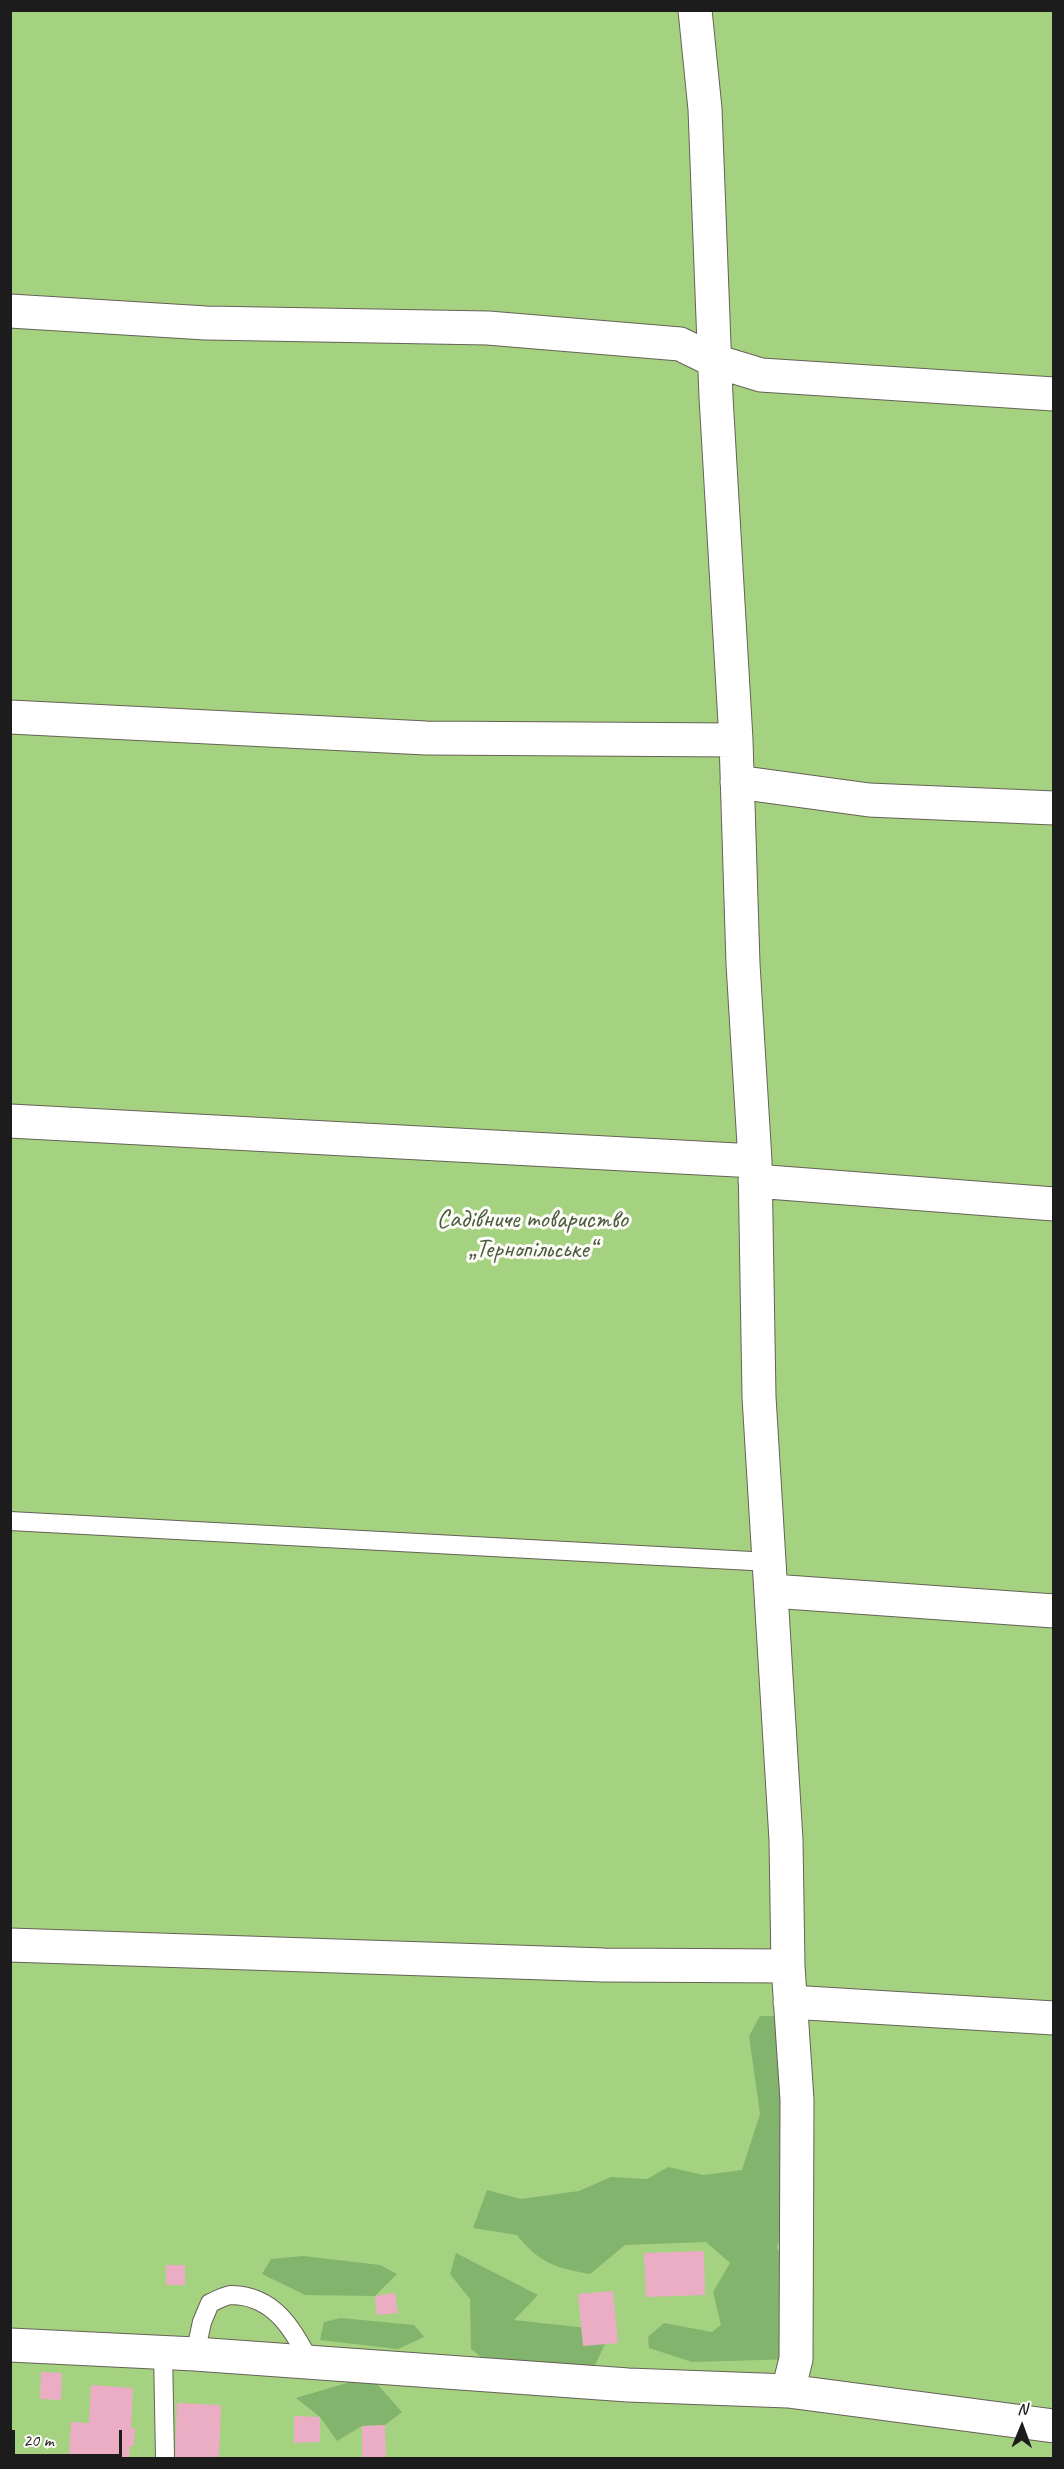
<!DOCTYPE html>
<meta charset="utf-8">
<style>
body{margin:0}
#map{position:relative;width:1064px;height:2469px;overflow:hidden;background:#f1e0c1;font-family:Caveat,sans-serif}
canvas{display:block}
.frame{position:absolute;inset:0;border:12px solid #1c1c1c;pointer-events:none}
.north{position:absolute;left:992px;top:2397px;width:60px;height:60px;-webkit-text-stroke:4px #fdfcf7;paint-order:stroke;rotate:1deg;font-size:16px;font-weight:700;line-height:24px;text-align:center;color:#1c1c1c}
.north::after{content:'';display:block;margin:auto;width:21px;height:27px;background:#1c1c1c;clip-path:polygon(50% 0,100% 100%,50% 72%,0 100%)}
.scale{position:absolute;left:12px;top:2430px;width:110px;height:27px;box-sizing:border-box;border:3px solid #1c1c1c;border-top:0;padding-left:8px;font-size:18px;line-height:21px;white-space:nowrap;color:#1c1c1c;-webkit-text-stroke:4px #fdfcf7;paint-order:stroke}
</style>
<div id="map">
<canvas width="1064" height="2469"></canvas>
<div class="frame"></div>
<div class="north">N</div>
<div class="scale">20 m</div>
</div>
<script>
const g = document.querySelector('canvas').getContext('2d');
g.lineJoin = 'round';
function fillPath(path, color) {
  g.fillStyle = color;
  g.fill(path, 'evenodd');
}
function trace(path, color, width, dash) {
  g.strokeStyle = color;
  g.lineWidth = width;
  g.lineCap = dash ? 'butt' : 'round';
  g.setLineDash(dash || []);
  g.stroke(path);
}
function drawText(font, color, halo, rows, align = 'center') {
  g.font = font + ' Caveat,sans-serif';
  g.lineWidth = 6;
  g.setLineDash([]);
  g.textBaseline = 'middle';
  g.strokeStyle = halo;
  g.fillStyle = color;
  for (const [text, x, y, turn = 0] of rows) {
    g.save();
    g.translate(x, y);
    g.rotate((+turn || 0) * Math.PI / 180);
    g.textAlign = isNaN(turn) ? turn : align;
    if (halo) g.strokeText(text, 0, 0);
    g.fillText(text, 0, 0);
    g.restore();
  }
}
fillPath(new Path2D(`
 M11,11h1042v2447h-1042z`), '#a4d280');
fillPath(new Path2D(`
 M760,2016h24l16,131 -23,101 33,65 -14,46 -104,3 -43,-14 -1,-11 16,-14 48,9 9,-7 -8,-33 17,-29 -24,-21 -81,3 -35,29c-34,-6 -51,-11 -73,-39l-44,-7 14,-38 34,9 58,-8 32,-14 36,2 21,-12 35,8 39,-5 18,-56 -11,-78z
 M456,2253l82,42 -24,25 73,8 19,14 -11,23 -105,-1 -19,-15 -1,-50 -20,-25z
 M304,2256l76,9 17,9 -22,22 -70,-1 -43,-21 9,-15z
 M341,2318l73,7 10,12 -26,12 -78,-9 4,-18z
 M370,2376l32,36 -17,13 -23,1 -25,15 -17,-24 -24,-19z`), '#83b46e');
fillPath(new Path2D(`
 M704,2251l1,44 -59,2 -2,-44z
 M166,2265h19v20h-19z
 M613,2291l5,52 -35,3 -5,-52z
 M395,2293l3,20 -21,2 -2,-19z
 M41,2372l21,1 -1,27 -21,-1z
 M91,2385l42,3 -2,40h4l-1,18h-4l-1,12 -60,-1 2,-35 18,1z
 M177,2403l44,2 -2,53h-44z
 M294,2416l26,1v25l-26,1z
 M385,2425l1,33h-24v-32z`), '#ebadc4');
const service = new Path2D(`
 M10,1521l760,41
 M163,2352l2,106
 M195,2354l7,-32 8,-19c6,-2 15,-8 22,-8 42,1 61,34 78,67`);
const minor = new Path2D(`
 M695,10l10,99 11,288 20,343 7,224 12,197 4,236 27,443 2,126 9,134 -1,259 -8,32
 M10,311l196,12 282,5 192,16 35,17 46,14 293,19
 M10,717l416,21 310,2
 M737,782l132,18 185,8
 M10,1121l745,40
 M755,1181l299,23
 M772,1591l282,20
 M10,1945l594,20 184,1
 M790,2002l264,16
 M10,2345l185,9 433,31 160,6 266,35`);
trace(service, '#676156', 20);
trace(minor, '#676156', 35);
trace(service, '#fff', 18);
trace(minor, '#fff', 33);
drawText('26px', '#4c5c3f', '#fdfcf7', [
 ["Садівниче товариство",532,1220],
 ["„Тернопільське“",532,1250]
]);
</script>
